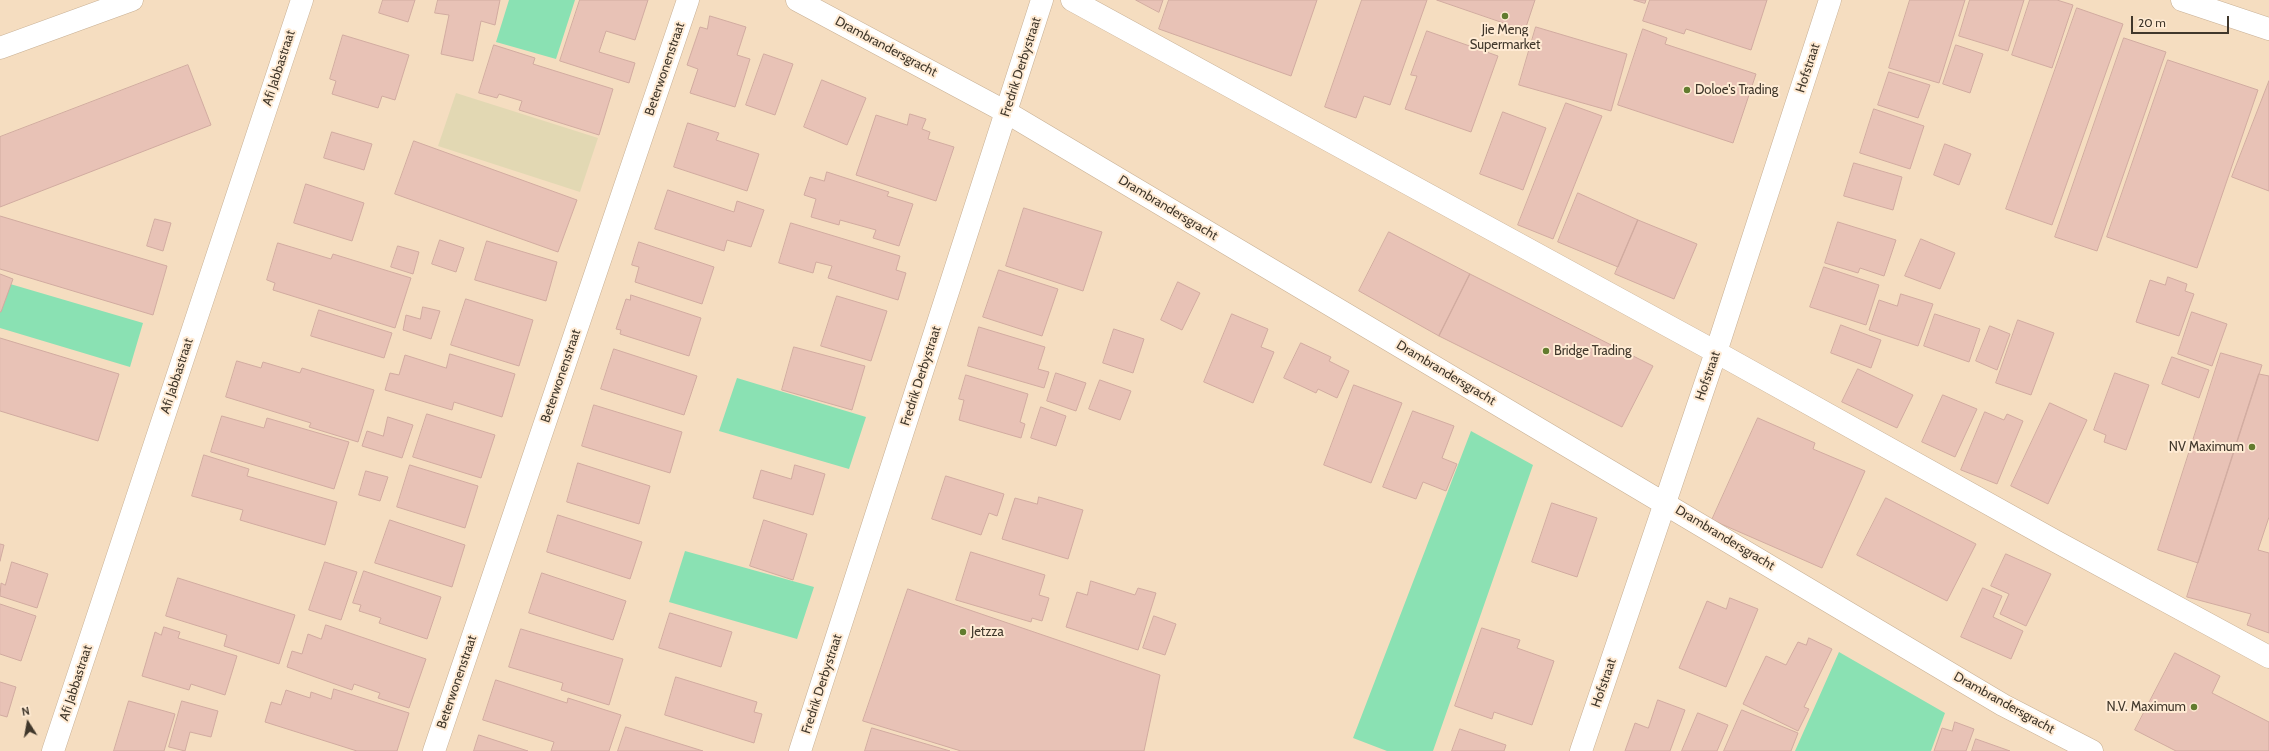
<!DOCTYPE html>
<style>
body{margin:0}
#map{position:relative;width:2269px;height:751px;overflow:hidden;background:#f5ddc0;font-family:Cabin,sans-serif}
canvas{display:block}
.north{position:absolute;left:8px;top:703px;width:40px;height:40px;-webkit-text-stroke:3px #ffebd4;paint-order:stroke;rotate:349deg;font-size:11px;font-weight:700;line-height:16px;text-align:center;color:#40372b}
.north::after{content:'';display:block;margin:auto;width:14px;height:18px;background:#40372b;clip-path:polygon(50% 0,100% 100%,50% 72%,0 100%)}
.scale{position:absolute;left:2131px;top:16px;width:98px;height:18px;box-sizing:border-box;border:2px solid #40372b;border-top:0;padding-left:5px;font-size:12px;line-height:14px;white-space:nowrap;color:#40372b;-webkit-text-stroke:3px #ffebd4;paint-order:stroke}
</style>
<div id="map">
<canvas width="2269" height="751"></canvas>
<div class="north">N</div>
<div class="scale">20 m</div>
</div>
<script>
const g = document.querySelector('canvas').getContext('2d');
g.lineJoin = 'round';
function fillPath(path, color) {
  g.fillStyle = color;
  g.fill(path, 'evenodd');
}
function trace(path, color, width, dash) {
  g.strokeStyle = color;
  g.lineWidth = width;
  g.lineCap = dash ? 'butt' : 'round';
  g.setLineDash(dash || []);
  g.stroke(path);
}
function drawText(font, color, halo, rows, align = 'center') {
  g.font = font + ' Cabin,sans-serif';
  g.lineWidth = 4;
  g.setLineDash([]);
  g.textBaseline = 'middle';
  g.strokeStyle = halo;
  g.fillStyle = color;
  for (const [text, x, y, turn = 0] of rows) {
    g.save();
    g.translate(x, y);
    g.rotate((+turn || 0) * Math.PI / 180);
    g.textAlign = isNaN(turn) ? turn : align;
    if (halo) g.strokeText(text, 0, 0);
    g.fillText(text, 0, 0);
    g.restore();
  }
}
fillPath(new Path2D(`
 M509,0h66l-19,59 -60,-17z
 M0,281l143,42 -13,44 -130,-39z
 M737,378l129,39 -17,52 -130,-38z
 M1471,431l62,34 -100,286h-46l-34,-13z
 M685,551l129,36 -17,52 -128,-37z
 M1839,652l106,61 -14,38h-136z`), '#8ae1b3');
fillPath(new Path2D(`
 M456,93l142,45 -18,54 -142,-46z`), '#e2d8b3');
const building = new Path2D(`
 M383,0h32l-7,22 -29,-9z
 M438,0h62l-5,25 -14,-4 -8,40 -32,-7 8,-39 -14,-2z
 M580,0h68l-13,40 -29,-9 -7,21 36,11 -6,20 -69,-22z
 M1136,0h27l-4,12z
 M1169,0h148l-26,76 -132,-47z
 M1362,0h65l-37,105 -26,-9 -8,22 -31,-11z
 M1437,0h98l-10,30z
 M1634,0h12l-1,3z
 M1650,0h117l-16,50 -65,-21 -2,5 -41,-13z
 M1910,0h55l-26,83 -50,-15z
 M1970,0h54l-16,51 -49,-15z
 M2030,0h27l16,5 -21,63 -40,-13z
 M2077,8l46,16 -71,201 -46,-16z
 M710,16l36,11 -9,28 13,4 -15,48 -45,-14 8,-24 -11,-4 13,-38 7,2z
 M1536,27l91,27 -16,57 -92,-26z
 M1643,29l24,9 -2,6 91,30 -23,69 -115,-38z
 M1427,31l71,25 -27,76 -66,-23 12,-33 -6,-1z
 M343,35l66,20 -14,45 -13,-4 -4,12 -46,-14 4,-13 -6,-2z
 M2124,38l42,14 -69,199 -42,-14z
 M494,45l41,13 -2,6 80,25 -14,46 -80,-25 3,-9 -23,-7 -2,4 -18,-5z
 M1956,45l27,9 -13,39 -27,-9z
 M764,54l29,10 -18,51 -29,-10z
 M2168,60l90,30 -61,178 -90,-31z
 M188,65l23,60 -211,82v-70z
 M1889,72l41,13 -12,33 -40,-13z
 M822,80l44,18 -19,47 -43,-18z
 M2269,81v110l-37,-14z
 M1566,103l36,13 -49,123 -35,-14z
 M1874,109l50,17 -14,43 -50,-16z
 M1503,112l43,16 -23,62 -43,-16z
 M910,114l16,5 -4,10 8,3 -2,7 26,8 -18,54 -80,-26 20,-60 31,10z
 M688,123l31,10 -3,7 43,14 -12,37 -73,-24z
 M332,132l40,12 -8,26 -40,-12z
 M414,141l163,59 -19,52 -163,-58z
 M1945,144l26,10 -12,31 -25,-10z
 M1854,163l48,14 -9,33 -49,-14z
 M827,172l62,20 -2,4 26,8 -14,42 -26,-8 3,-8 -36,-10 -1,5 -28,-8 5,-18 -12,-4 6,-18 14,4z
 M306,184l58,19 -12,38 -58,-18z
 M668,190l66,22 3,-11 27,9 -13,37 -24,-7 -3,11 -69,-22z
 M1578,193l60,27 -20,47 -60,-25z
 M1024,208l78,24 -19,59 -77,-25z
 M0,216l167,50 -14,49 -153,-46z
 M155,219l16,4 -8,28 -16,-5z
 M1638,220l59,24 -23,55 -59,-25z
 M1838,222l58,18 -12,36 -24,-8 -2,5 -33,-10z
 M791,223l109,33 -4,14 10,3 -8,27 -70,-22 4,-12 -16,-4 -3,11 -34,-10z
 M1389,232l81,42 -31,62 -80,-45z
 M1921,239l34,14 -15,36 -35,-13z
 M440,240l24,8 -8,24 -24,-8z
 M487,241l70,21 -11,39 -71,-21z
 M639,242l75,25 -12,37 -67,-22 4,-15 -7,-2z
 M278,243l53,16 2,-5 78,24 -16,50 -122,-38 2,-7 -8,-3z
 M398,246l21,6 -6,22 -22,-7z
 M1824,267l55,18 -13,40 -56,-18z
 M999,270l59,19 -16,47 -59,-19z
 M0,274l13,5 -12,33h-1z
 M1470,274l183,92 -31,61 -183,-91z
 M2168,277l19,7 -2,7 9,3 -15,42 -43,-14 14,-42 15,5z
 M1178,282l22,11 -18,37 -21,-10z
 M1901,294l32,10 -15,42 -49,-16 10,-30 18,6z
 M631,295l70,23 -12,38 -69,-22 1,-4 -5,-1 10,-30 4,1z
 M837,296l50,15 -16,50 -50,-15z
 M466,299l67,21 -14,46 -68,-21z
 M423,307l17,4 -9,28 -28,-9 3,-15 14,4z
 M319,310l73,23 -8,25 -73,-22z
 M2192,312l35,12 -15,42 -34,-12z
 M1232,314l36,15 -7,18 13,5 -21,51 -49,-21z
 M1935,314l45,15 -11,33 -45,-16z
 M2018,320l36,13 -23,62 -35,-12z
 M1841,325l40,15 -10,28 -40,-15z
 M1990,326l20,8 -13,36 -21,-9z
 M979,327l66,20 -7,22 11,3 -5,16 -76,-22z
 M1114,329l30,10 -11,34 -30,-10z
 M0,338l119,36 -21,67 -98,-30z
 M1301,343l30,14 -2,4 20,10 -12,27 -19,-9 -2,4 -32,-15z
 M794,347l71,19 -13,44 -70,-20z
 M614,349l83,27 -13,39 -83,-26z
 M2221,353l41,12 -64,198 -40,-13z
 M450,354l65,20 -13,43 -48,-15 -2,8 -67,-20 5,-17 9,2 6,-20 41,13z
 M2172,357l37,13 -10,28 -37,-14z
 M237,361l24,7 2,-6 37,11 2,-5 72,22 -16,52 -49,-15 2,-4 -85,-26z
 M1858,369l55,26 -16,33 -55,-26z
 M1056,373l30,10 -10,28 -29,-10z
 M2115,373l34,12 -23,65 -22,-8 2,-7 -12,-5z
 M2259,374l10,2v141l-11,33 11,3v80l-22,-8 4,-11 -64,-17z
 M966,375l62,19 -8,28 5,2 -4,14 -62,-18 5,-20 -5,-1z
 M1100,380l31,11 -11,29 -31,-11z
 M1354,385l48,18 -31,80 -47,-18z
 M1943,395l34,14 -22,48 -33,-15z
 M2050,403l37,17 -39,84 -37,-18z
 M594,405l88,27 -12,41 -88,-27z
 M1041,407l25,9 -10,30 -25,-8z
 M1413,411l41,15 -12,32 15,6 -11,27 -23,-9 -7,17 -33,-12z
 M1985,412l19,8 3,-6 16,7 -26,63 -36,-14z
 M427,414l68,21 -14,43 -68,-21z
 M222,416l42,12 3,-10 82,24 -15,47 -123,-37z
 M388,417l25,8 -11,33 -40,-12 5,-15 16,5z
 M1758,418l57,25 -2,6 52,22 -43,97 -110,-48z
 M204,455l45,14 -2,7 90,26 -12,43 -85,-25 3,-10 -51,-14z
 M578,463l72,23 -11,38 -72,-22z
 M410,465l68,21 -13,42 -68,-21z
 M795,465l30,9 -12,41 -60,-17 8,-28 30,9z
 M366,471l22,6 -8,24 -21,-6z
 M946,476l58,18 -7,22 -8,-3 -8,22 -49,-16z
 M1039,497l44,13 -15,49 -66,-20 13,-41 22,6z
 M1886,498l90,46 -29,57 -90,-46z
 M1552,503l45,15 -20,59 -45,-15z
 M558,515l84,27 -12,37 -83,-27z
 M390,520l75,25 -13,42 -77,-24z
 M764,520l43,14 -14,46 -43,-14z
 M0,544l4,1 -4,16z
 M971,552l74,23 -6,20 10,3 -7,23 -10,-3 -1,4 -75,-22z
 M2006,554l45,20 -25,52 -26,-12 9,-20 -18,-8z
 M12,562l36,12 -11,34 -37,-12 1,-13 4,2z
 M325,562l32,10 -16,48 -32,-10z
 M364,571l77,26 -14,42 -48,-16 2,-5 -22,-7 2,-6 -8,-2z
 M542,573l84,28 -13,39 -84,-27z
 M178,578l117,37 -16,49 -55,-18 3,-11 -61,-19z
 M1091,581l44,14 3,-7 18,5 -18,57 -72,-23 11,-35 10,3z
 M1983,588l19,8 -9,21 30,14 -12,28 -50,-22z
 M908,589l252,86 -16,76h-183l-98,-30z
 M1730,598l28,11 -32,78 -47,-19 28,-67 19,8z
 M0,604l36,12 -15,45 -21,-7z
 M670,613l62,19 -11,35 -62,-19z
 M1154,616l22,8 -11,31 -22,-7z
 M326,625l100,34 -17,49 -31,-10 2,-5 -26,-9 -2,6 -65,-23 5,-16 10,3 6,-20 13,5z
 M164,627l16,5 -2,6 59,18 -12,39 -34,-11 -2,6 -47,-14 13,-44 6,3z
 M1482,628l38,12 -3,8 37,13 -22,64 -38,-13 -2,7 -37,-13z
 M521,629l102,30 -14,46 -48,-15 2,-7 -54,-16z
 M1809,638l23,11 -28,58 5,2 -11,22 -55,-27 23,-48 20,9 12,-23 8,3z
 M2175,653l45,23 -8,17 57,29v29h-93l-41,-21z
 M676,677l81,25 -3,10 8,2 -8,29 -89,-28z
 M496,680l71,23 1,-5 53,17 -12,36h-58l3,-9 -71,-22z
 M0,682l16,5 -9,30 -7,-2z
 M334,689l75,24 -12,38h-40l-92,-29 6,-20 10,3 5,-15 24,8 1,-6 20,7z
 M1658,700l27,10 -15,41h-45l10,-28 13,5z
 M129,701l46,13 -11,37h-50z
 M182,701l36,10 -7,26 -21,-5 -5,19 -16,-4z
 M1742,710l56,23 -7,18h-67z
 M1698,713l30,12 -11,26h-35z
 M1955,722l19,7 -8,22h-32l8,-23 10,3z
 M626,727l77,24h-85z
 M872,728l78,23h-85z
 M1460,729l46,16 -2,6h-52z
 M479,735l49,16h-54z
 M1976,739l34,12h-38z`);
fillPath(building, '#e8c2b6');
trace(building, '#d1aba0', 1);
const minor = new Path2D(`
 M797,0l209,112 997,593 89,46
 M1072,0l644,352 341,190 212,115
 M2182,0l87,29
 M0,48l132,-48
 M53,751l249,-751
 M434,751l254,-751
 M1581,751l135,-399 114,-352`);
const secondary = new Path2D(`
 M800,751l242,-751`);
trace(minor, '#c7af93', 23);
trace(secondary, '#c7af93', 23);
trace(minor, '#fff', 22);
trace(secondary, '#fff', 22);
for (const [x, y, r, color] of [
 [1505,16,4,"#627c2f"],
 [1687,90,4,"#627c2f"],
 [1546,351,4,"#627c2f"],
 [2252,447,4,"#627c2f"],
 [963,632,4,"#627c2f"],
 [2194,707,4,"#627c2f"]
]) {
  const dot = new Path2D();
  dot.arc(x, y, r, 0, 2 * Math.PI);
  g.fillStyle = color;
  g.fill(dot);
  trace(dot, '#ffebd4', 1.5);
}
drawText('13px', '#40372b', '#ffebd4', [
 ["Jie Meng",1505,30,"center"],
 ["Supermarket",1505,45,"center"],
 ["Doloe's Trading",1695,90],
 ["Bridge Trading",1554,351],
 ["NV Maximum",2244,447,"right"],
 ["Jetzza",971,632],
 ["N.V. Maximum",2186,707,"right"]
], 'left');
drawText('13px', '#40372b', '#ffebd4', [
 ["Drambrandersgracht",886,47,28],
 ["Fredrik Derbystraat",1021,67,-72],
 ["Afi Jabbastraat",279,68,-72],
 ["Hofstraat",1808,68,-72],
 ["Beterwonenstraat",665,69,-71],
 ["Drambrandersgracht",1168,208,31],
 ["Drambrandersgracht",1446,373,31],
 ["Afi Jabbastraat",177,376,-72],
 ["Beterwonenstraat",561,376,-71],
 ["Fredrik Derbystraat",921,376,-72],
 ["Hofstraat",1708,376,-71],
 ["Drambrandersgracht",1725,538,31],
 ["Beterwonenstraat",457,682,-71],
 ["Afi Jabbastraat",76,683,-72],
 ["Hofstraat",1604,683,-71],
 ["Fredrik Derbystraat",822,684,-72],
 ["Drambrandersgracht",2004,703,29]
]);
</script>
